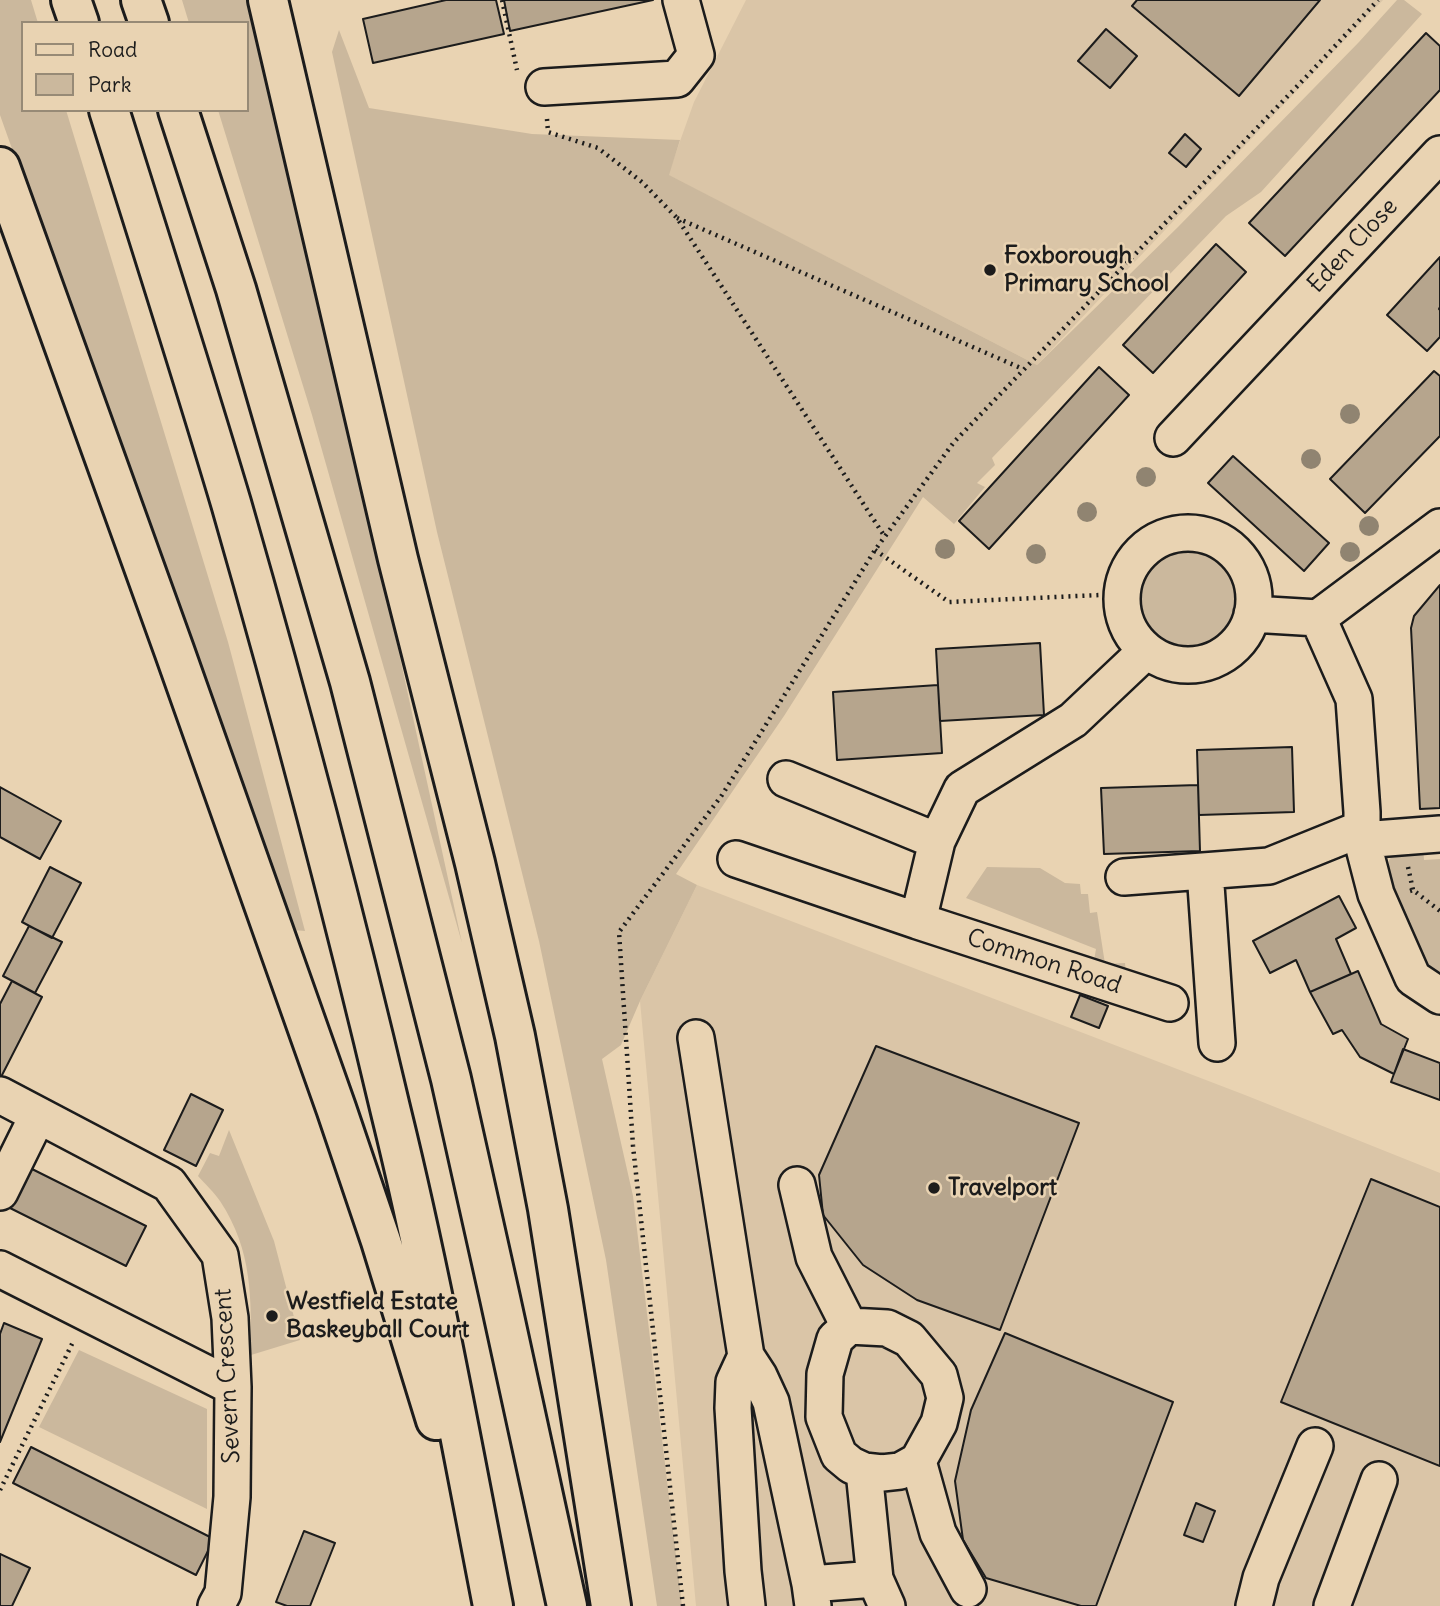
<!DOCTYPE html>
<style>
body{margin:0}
#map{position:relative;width:1440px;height:1606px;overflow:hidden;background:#e9d3b2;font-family:Delius,sans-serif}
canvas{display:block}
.legend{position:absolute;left:21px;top:21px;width:228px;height:91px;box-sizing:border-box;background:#e9d3b2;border:2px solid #978a76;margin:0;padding:9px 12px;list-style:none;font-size:21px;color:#1c1c1c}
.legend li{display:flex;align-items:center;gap:14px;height:35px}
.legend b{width:35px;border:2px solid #978a76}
</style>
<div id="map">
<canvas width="1440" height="1606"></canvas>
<ul class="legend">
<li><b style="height:9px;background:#e9d3b2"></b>Road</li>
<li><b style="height:19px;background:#cbb89d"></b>Park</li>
</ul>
</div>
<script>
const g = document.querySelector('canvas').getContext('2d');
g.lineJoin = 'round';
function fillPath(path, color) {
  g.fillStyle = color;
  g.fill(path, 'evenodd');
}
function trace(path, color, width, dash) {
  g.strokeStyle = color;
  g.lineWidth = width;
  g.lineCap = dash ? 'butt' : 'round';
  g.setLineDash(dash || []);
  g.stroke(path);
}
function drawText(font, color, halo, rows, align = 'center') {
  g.font = font + ' Delius,sans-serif';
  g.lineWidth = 5;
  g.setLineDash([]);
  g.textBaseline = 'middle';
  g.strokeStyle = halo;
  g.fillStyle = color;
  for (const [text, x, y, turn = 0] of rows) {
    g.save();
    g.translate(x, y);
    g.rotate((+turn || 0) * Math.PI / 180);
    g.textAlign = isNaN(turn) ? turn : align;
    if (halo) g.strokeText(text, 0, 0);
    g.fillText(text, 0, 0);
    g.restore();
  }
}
fillPath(new Path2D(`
 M746,0h637l-346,365 -369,-190 26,-73z
 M697,885l548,210 195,78v433h-744l-56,-605z`), '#dac5a7');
fillPath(new Path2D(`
 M0,0h31l7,23h-15v87h43l162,532 77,289 -11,-1 -205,-565 -89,-250z
 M182,0h68l96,409 116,534 -150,-528 -94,-305h29v-87h-58z
 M1397,0h7l18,14 -161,178 -35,24 -234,242 3,7 -18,18 8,4 -31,37 -31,-27 -139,219 -108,158 21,11 -57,116 -19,44 -19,14 31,137 49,410h-25l-51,-346 -67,-319 -102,-409 -105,-480 7,-22 30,78 163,26 148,6 -11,35 368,190 141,-138 181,-185z
 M1141 598a48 48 0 1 1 96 0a48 48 0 1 1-96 0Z
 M1423,845l1,15 16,-1v118l-5,-3 -11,-12 -36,-87 1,-15 7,-8z
 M987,867l53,1 25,15 15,1 1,10h7l2,19 7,-1 8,52 20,-1 3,37 -36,-28 4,-23 -130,-51z
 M229,1130l45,111 26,99 -49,15c0,-57 2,-104 -31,-154 -6,-9 -15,-17 -22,-25l12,-23 9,3z
 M79,1350l128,59v100l-168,-82z`), '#cbb89d');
const building = new Path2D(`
 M446,0h50l8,34 -131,29 -10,-44z
 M504,0h149l-143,31z
 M1137,0h183l-81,96 -107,-90z
 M1106,29l31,27 -27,32 -32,-27z
 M1426,33l14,13v44l-155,166 -36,-33z
 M1185,134l16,15 -15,18 -17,-14z
 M1216,244l30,28 -93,101 -30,-28z
 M1440,257v50l-1,2 1,1v27l-13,14 -40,-36z
 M1099,367l30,28 -140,154 -30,-28z
 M1434,371l6,5v60l-75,77 -35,-34z
 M1233,456l96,87 -25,28 -96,-88z
 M1440,585v223l-20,1 -9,-181 3,-12z
 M1040,643l4,72 -104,6 -4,-72z
 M938,685l4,68 -105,7 -4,-68z
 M1292,747l2,65 -95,3 -2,-65z
 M1198,785l2,66 -96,3 -3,-66z
 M0,787l61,34 -21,38 -40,-22z
 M50,867l31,16 -29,55 -30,-16z
 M1339,896l17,32 -20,11 15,35 -41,18 -14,-32 -26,13 -17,-32z
 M29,926l33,16 -27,51 -32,-17z
 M1358,971l23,53 27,15 -14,35 -34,-17 -18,-27 -9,4 -23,-42z
 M12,981l30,16 -42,82v-75z
 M1080,995l28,11 -9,22 -28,-11z
 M876,1046l203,77 -79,207 -83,-30 -54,-35 -40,-50 -4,-40z
 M1403,1049l37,14v37l-49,-18z
 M191,1094l32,16 -27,56 -32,-16z
 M26,1166l120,60 -20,40 -120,-60z
 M1371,1179l69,28v259l-159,-64z
 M4,1323l38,16 -42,103v-108z
 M1005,1333l168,69 -77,204h-15l-95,-28 -23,-38 -8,-59 16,-71z
 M31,1447l183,92 -18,36 -183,-92z
 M1196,1503l19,8 -12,31 -19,-7z
 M304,1531l31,12 -25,63h-23l-11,-4z
 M0,1554l30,14 -18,38h-12z`);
fillPath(building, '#b6a58d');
trace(building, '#1c1c1c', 2);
const minor = new Path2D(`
 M544,87l133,-8 19,-24 -15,-55
 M1173,438l267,-284
 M1122 599a66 66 0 1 1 132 0a66 66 0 1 1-132 0Z
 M1252,614l66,4 122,-91
 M1318,618l36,81 8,113v28l14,54 37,84 27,18
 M1146,651l-73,69 -111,69 -25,52 -19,80 252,82
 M786,779l151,62
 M1362,840l78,-6
 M736,859l182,62
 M1205,871l12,172
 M1124,877l145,-11 94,-38
 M696,1038l50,318 13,20 12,26 39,182 3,22
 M0,1095l169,89 51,71 10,63 3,69 -1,110 -9,96 -7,13
 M797,1185l17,72 35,69
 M0,1192l38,-77
 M0,1269l233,118
 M849,1326l38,2 22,11 30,36 6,23 -6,25 -21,38 -18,10 -18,2 -18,-2 -13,-6 -12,-10 -15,-38 1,-43 10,-35z
 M746,1356l-12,26 -1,26 10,163 4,35
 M918,1461l20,72 30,56
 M864,1471l11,108 12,27
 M810,1584l65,-5
 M1254,1606l7,-28 54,-132
 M1332,1606l47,-126`);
const highway = new Path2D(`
 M71,0l8,23
 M141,0l8,23
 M268,0l130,559 77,304 40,173 33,173 63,397
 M109,110c41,131 83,262 122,393 58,202 112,405 160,609 40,163 70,329 102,494
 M178,110l58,179 114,393 101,397 49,219 67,308
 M0,167l174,483 162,458 45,133 55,179`);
trace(minor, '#1c1c1c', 40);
trace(highway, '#1c1c1c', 44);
trace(new Path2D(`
 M502,0l15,70
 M547,119l1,13 50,16 44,34 35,36 208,319
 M677,218l346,151
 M875,550l74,52 172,-8
 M1408,867l5,23
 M1410,891l3,-1 27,21
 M0,1490l74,-150
 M683,1606l-50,-460 -14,-214 103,-137 153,-245 79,-108 355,-368 69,-74`), '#1c1c1c', 4.5, [2, 5]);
trace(minor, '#e9d3b2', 35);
trace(highway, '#e9d3b2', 38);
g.fillStyle = '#908471';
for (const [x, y] of [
 [1350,414],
 [1311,459],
 [1146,477],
 [1087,512],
 [1369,526],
 [945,549],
 [1350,552],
 [1036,554]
]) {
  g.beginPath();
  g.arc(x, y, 10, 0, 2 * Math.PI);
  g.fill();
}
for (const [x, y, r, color] of [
 [990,270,7,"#1c1c1c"],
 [934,1188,7,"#1c1c1c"],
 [272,1316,7,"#1c1c1c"]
]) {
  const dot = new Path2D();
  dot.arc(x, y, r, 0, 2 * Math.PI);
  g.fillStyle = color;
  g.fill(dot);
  trace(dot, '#e9d3b2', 2.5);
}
drawText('24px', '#1c1c1c', '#e9d3b2', [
 ["Eden Close",1353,246,-47],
 ["Common Road",1044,962,18],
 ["Severn Crescent",228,1376,-93]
]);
drawText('bold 24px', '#1c1c1c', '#e9d3b2', [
 ["Foxborough",1004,256],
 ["Primary School",1004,284],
 ["Travelport",948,1188],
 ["Westfield Estate",286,1302],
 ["Baskeyball Court",286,1330]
], 'left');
</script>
